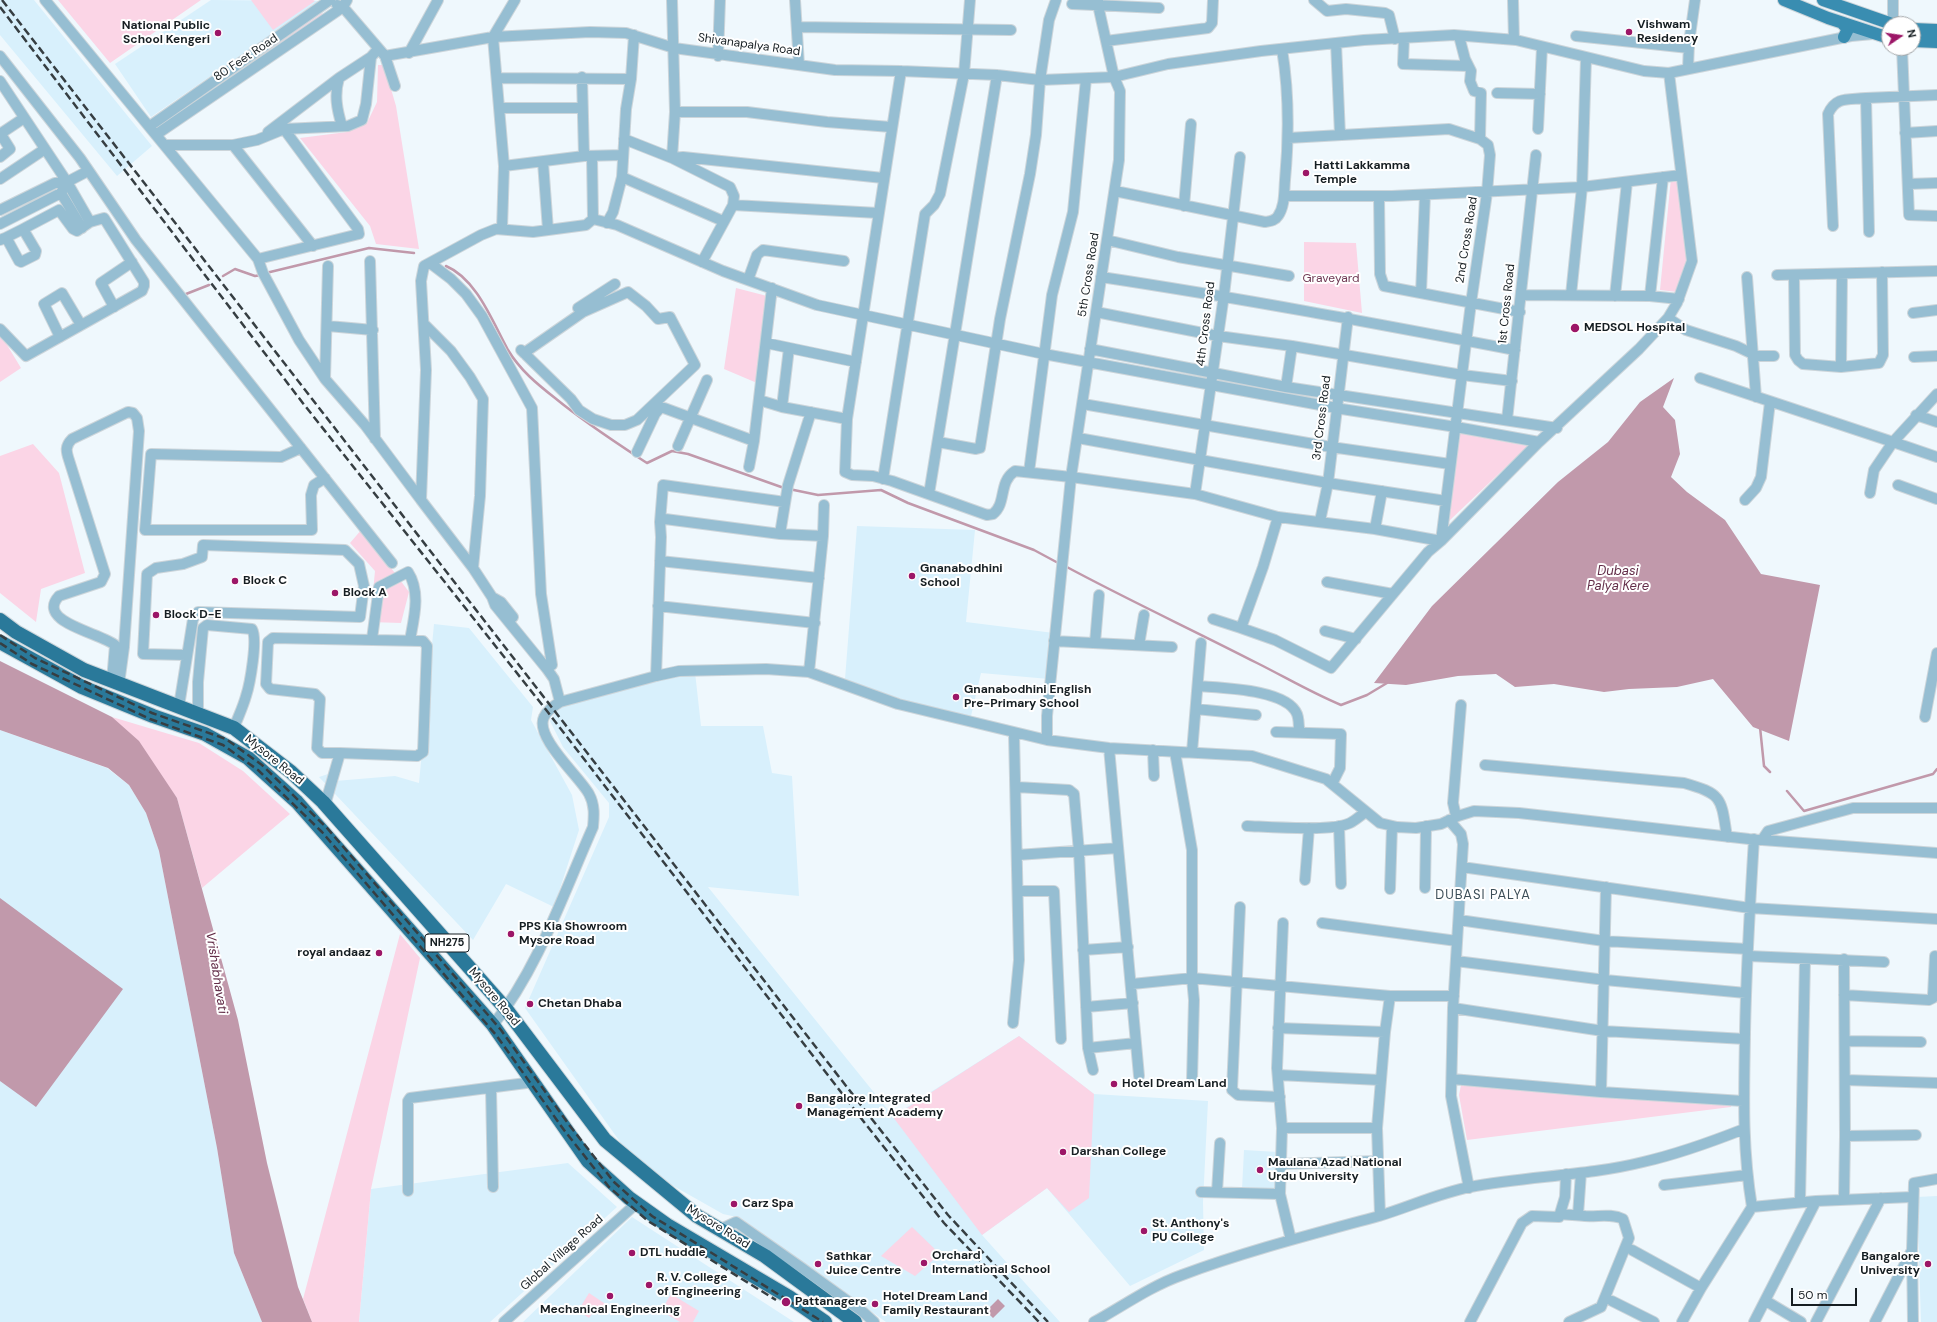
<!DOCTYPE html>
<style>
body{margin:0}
#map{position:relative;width:1937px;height:1322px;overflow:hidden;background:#eff8fd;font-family:"DM Sans",sans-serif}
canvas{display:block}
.north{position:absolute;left:1881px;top:16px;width:40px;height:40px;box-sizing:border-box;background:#fff;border:1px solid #a2a5a7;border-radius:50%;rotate:77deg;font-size:11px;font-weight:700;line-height:16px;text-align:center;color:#161e22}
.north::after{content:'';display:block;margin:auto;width:14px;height:18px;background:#9c1667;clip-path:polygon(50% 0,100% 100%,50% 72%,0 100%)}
.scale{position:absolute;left:1791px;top:1288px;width:66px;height:18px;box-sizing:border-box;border:2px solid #161e22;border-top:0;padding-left:5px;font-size:12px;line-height:14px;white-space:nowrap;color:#161e22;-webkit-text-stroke:3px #fff;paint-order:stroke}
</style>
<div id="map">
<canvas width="1937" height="1322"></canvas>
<div class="north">N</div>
<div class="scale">50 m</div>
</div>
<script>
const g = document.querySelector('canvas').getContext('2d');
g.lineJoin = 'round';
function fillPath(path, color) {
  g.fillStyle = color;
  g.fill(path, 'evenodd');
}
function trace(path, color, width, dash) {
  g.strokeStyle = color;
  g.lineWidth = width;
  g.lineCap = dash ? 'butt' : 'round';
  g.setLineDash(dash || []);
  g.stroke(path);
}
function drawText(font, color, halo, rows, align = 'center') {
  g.font = font + ' "DM Sans",sans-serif';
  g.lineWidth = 4;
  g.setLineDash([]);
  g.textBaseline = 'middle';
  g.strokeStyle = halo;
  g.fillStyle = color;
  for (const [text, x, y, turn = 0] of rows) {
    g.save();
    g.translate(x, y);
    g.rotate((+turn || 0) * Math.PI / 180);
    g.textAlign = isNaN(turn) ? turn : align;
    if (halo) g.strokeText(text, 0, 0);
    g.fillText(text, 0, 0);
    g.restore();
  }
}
fillPath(new Path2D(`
 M0,0h34l118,146 -35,30 -117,-141z
 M211,0l109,1 -169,116 -36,-53z
 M857,526l118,4 -9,92 88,11 -5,46 -68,-6 -10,43 -67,-16 -59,-21z
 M434,624l35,4 64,79 -2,13 41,75 7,35 -25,77 -48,-23 -33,56 -154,-163 9,-3 7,7 60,-5 24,7z
 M695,672l6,54h62l9,47 20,3 7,120 -91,-9 185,229 126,-80 75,58 114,7 -5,101 1,48 -74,36 -83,-98 -65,47 78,87h-174l-145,-104 -18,-4 -53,-30 -47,-38 -98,-138 84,-191v-14l-46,-56 -13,-26 11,-18z
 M0,730l107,38 22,17 17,28 13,38 58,297 17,105 28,69h-262z
 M1244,1150l34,2 -2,38 -34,-1z
 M568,1163l49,44 -127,115h-131l12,-133z
 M1937,1196v126h-16l-4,-125z
 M632,1217l162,105h-271z`), '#d8f0fc');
fillPath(new Path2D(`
 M58,0h143l-91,63z
 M251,0h62l2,1 -42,29z
 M322,13l3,3 -152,103 -2,-3z
 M378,65h6l12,41 23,143 -43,-5 -6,-18 -70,-88 47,-6 20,-9 10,-21z
 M1679,177l13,95 -15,20 -17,-2 11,-112z
 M1304,242l52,1 6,70 -58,-12z
 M736,288l31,8 -10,87 -33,-14z
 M1,335l20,33 -21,14v-46z
 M1458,433l70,13 -80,76z
 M33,444l26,29 26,100 -44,16 -5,33 -36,-29v-137z
 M362,529l47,63 -8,31 -31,-1 5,-51 -25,-28z
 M112,717l87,26 44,28 47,43 -88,74 -25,-90z
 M400,934l20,24 -49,231 -12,133h-47l-9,-23z
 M1019,1036l75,58 -5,104 -20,14 -22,-24 -65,47 -89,-118z
 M1463,1075l269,27 -1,5 -264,33 -8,-45z
 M912,1227l28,27 -25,22 -34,-20z
 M589,1293l18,12 -6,10 -7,-4 -5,7 -11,-7z
 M671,1294l28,17 -6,11h-13l-19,-11z`), '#fbd5e6');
fillPath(new Path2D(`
 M1674,378l-11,29 12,13 5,34 -9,23 16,15 38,28 36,54 59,11 -31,156 -36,-14 -40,-48 -36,8 -48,2 -25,3 -50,-8 -39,3 -19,-13 -38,2 -52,9 -32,-2 58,-77 126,-124 50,-40 32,-40z
 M0,661l112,56 27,24 38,57 61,222 29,143 31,124 14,35h-50l-28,-69 -17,-105 -58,-297 -13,-38 -17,-28 -21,-17 -108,-38z
 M0,898l123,91 -87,118 -36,-26z
 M998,1299l7,7 -12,12 -7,-7z`), '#c199ab');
trace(new Path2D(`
 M446,266c31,13 47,57 62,84 12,20 29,34 47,48 29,24 60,44 92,65l25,-12 16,3 96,34
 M266,273l103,-25 45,5
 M223,276l12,-7 20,7 6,-1
 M186,294l23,-9
 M789,489l29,6 63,-5 27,13 126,47 26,14
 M1065,566c63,34 128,64 192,97 28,14 55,30 84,42l26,-10 20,-12
 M1760,727l4,39 6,6
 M1787,791l17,20 129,-37 4,-5`), '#c199ab', 2.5);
const minor = new Path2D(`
 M45,0l213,259 5,14 36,67 26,39 40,46 56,75
 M795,0l4,65
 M1314,0l13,11 19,-2 39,4 4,2 6,24
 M1513,0l1,40
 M1893,0v24
 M1072,4l87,4
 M337,5l6,2 42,49 10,30
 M797,27l214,3
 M1459,36l6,23 6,12 -1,10 4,10 7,2 -1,46
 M1576,36l113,12
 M1404,38l-1,26 65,2
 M1106,41l102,-13 4,-5 1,-23
 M1336,43l4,92
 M1902,48l7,167 28,1
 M409,53l29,-53
 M0,56l80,102 56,82 256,323
 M385,56l108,-19 97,-5 36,1 48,15 161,22 66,1 96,4 43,5 74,-3 54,-13 93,-13 103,-11 90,-5 62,5 128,31 25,2
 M718,56l2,-56
 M1688,69l1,-26 6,-43
 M901,71l-54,348 -2,53 7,3 21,1 19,5 95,34 6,-1c14,-11 5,-32 22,-43l56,6 48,-317 1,-69 -6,-14 -16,-72v-5
 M582,77l2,79
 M339,78c-5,17 -2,32 3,48
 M498,78l133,1
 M0,81l67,101 23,40
 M1497,93l43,1
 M500,108h82
 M675,112h72l80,10 64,5
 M150,126l180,-126
 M1538,129l4,-82
 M268,132l71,-54 32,-21
 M1905,133l32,-2
 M0,134l24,-16
 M157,134l186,-127 4,-7
 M624,139l48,19 3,-46 -3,-112
 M165,145h68l24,-5 27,-11 64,-3 14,-6 4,-16 5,-47 7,-8
 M233,145l80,101
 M592,156l1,63
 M0,157l10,-8 -10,-16
 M672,158l11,-1 200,21
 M672,158l58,29 4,9 -1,9
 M543,162l5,68
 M504,166l80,-10 39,-1
 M622,177l101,44
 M0,179l45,-30
 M1908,184l29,-1
 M1115,191l150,31c5,-1 10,-1 13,-6 7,-10 6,-24 7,-36 4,-43 4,-88 -3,-131
 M61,193l21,35
 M1284,196h108l190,-9 4,-129
 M1379,196l1,78 4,12 136,26
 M1184,206l7,-82
 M0,210l55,-27 12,-1 21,-11
 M607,223l6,-11 9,-35 4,-68 5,-30 3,-44
 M0,224l61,-31 6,-11
 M1833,226l-5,-112c8,-18 20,-14 38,-16
 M502,229l2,-63 -11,-129 22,-37
 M1869,232l-3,-134 71,-3
 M5,238l18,-9
 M0,240l5,-2 2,1 12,22 2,1 14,-7 1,-4 -13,-22 36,-19 14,19 4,2 13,-9 14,-4 40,64v4l-2,5 -116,65 -26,-27
 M1107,240l71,17 111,19
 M258,259l101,-25 -1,-5 -74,-100
 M370,261l5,178
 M702,262l31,-57 145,8
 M430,263l21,16 15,15 16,22 50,92 9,186 11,71
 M1777,275l160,-4
 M1794,275l1,80 3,5 5,4 38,3 38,-4 4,-8 -1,-83
 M1101,277c139,21 277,47 414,73
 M1747,277l9,120
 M748,280l9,-25 6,-5 81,11
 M1421,293l4,-98
 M1521,295l129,1 29,3
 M1571,295l11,-108 99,-12
 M1615,296l12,-114
 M1650,296l13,-119
 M114,307l-13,-24 31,-21
 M578,308l37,-24
 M1096,312l122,24 74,10 170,29 50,6
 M1913,313l24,-3
 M1668,318l18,12 50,16 21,10h17
 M425,325l26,26 19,26 13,22 -3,97 -7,72
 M328,326l45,4
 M60,337l-16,-33 18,-11 19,32
 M766,343l90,19
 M789,348l-7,59 65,12
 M1090,349l196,38 271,41
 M521,350l2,2 48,47 8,11 14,9 18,6h14l12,-5 58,-55 -25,-48 -12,2 -12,-13 -18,-14 -45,20 -59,41
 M1914,357l23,-1
 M1841,367l1,-93
 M1700,378l193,64 44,-48
 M325,379l3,-113
 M1286,387l6,-41
 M759,400l23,7
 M1083,404l248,43 119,17
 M1916,415l21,7
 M1507,420l29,-265
 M1078,438l250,45 118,18
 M938,442l38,7 4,-1 20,-129 30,-145 6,-39 4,-55 9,-60 7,-20
 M678,446l29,-66
 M301,448l-20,9 -130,-3 -6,76h167l-1,-35 3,-10 11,-7
 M637,452l18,-38 5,-6h4l90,33 18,-153
 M749,467l5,-26
 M1029,472l23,-177 21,-83 13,-133
 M883,479l42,-265 9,-9 6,-11 24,-120 6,-74
 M1898,485l39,14
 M1870,493l4,-23 19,-28 44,15
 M929,494l68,-419
 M1195,494l29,-199 16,-138
 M1745,500l11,-12 5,-11 9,-75
 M1278,517l-15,50 -22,61 34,12 56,28 97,-116 13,-11 30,-238 16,-110 3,-38 -2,-10 -8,-6 -31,-10 -161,9
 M1320,521l8,-38 20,-166
 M660,522l3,-37 122,17
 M1375,529l7,-38
 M780,534l8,-49 23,-73
 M823,536l1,-31
 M660,561l159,17
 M1327,582l66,12
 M492,597l9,5 12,15
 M658,606l157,17
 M1213,619l28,9
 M1325,631l31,8
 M372,639l7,-52 29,-15c13,20 6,46 2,68
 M1054,641l118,6
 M1095,643l4,-48
 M1139,645l5,-30
 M656,676l5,-139 -1,-15 5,-3 115,15 43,2 -14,136
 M112,681l3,-36c-14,-12 -80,-23 -56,-49l42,-14 4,-8 -36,-114c-3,-9 -4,-14 3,-21l56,-27 5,1 4,5 2,13 -15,216 -5,37
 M1198,686c24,2 89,3 99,28 2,5 2,13 2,18
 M560,702l-6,-23 -7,-10 -52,-64 -3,-8 -19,-29 -52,-68 5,-130 -5,-89 3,-15 57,-31 15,-6 37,3 53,-7 7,-6 24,6 106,46 94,34 227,49 298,55 114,18 83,15
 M179,706l14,-87 5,-7 162,5 4,-31 -5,-22 -14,-14 -142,-5 -1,12 -19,7 -27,4 -9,6 -4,80 43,1
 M1196,709l60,6
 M198,713v-31l5,-54 4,-3 45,4c6,10 -2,55 -6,67 -3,11 -8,21 -12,32
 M1925,717l12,-64
 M1276,732l65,2 -1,34 -8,16
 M1047,740v-24l24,-239 124,17 83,23 97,12 66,12 98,-99 100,-93 29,-31 9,-15 15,-42 -23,-188 182,-37 22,-2
 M1109,748l30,328
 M1153,750l1,26
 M1175,752l17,98v128l2,22 -2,81
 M1192,752l9,-109
 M1485,765l199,18c39,11 37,15 43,54
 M1016,787l53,3 5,4 5,58 9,196 5,22
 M325,805l15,-52 77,3 6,-4 4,-106 -4,-5 -150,-3 -5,4 -2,42 4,5 45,5 5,5 -3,49 5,5h18
 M1456,816l-3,-13 8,-98
 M1449,820l12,14 2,10 -10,164 -2,88 18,92
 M1247,826c23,1 85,6 103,-3 6,-3 11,-8 16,-11
 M1339,826l2,58
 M1762,840l6,-9 85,-23h84
 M1017,855l101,-7
 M1462,867l288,41 187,11
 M1305,880l4,-52
 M1425,888l1,-62
 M1390,889l2,-63
 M1018,891h36l7,148
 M1240,907l-8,183 6,5 42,2
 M1459,920l145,21 144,8
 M1283,923l-6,145 5,60h95
 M1322,923l135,18
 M1083,950l45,-3
 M1748,956l136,6
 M1456,961l149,19 141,13
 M1132,984l60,-6 198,18h64
 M1844,995l85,5 4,-2v-3l2,-39
 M1086,1007l47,-4
 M1453,1008l150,23 142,8
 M1013,1023l6,-63 -5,-227
 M493,1025c45,-56 71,-133 100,-198 1,-11 2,-22 -4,-33 -9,-17 -55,-57 -45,-77 3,-7 10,-11 16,-15l96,-26 23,-5 87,-2 43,3 89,32 149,36 62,8 143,8 74,23 54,44 17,4 19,1 25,-4 17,-8 16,-5 45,2 230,26 188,14
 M1278,1028l107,4
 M1845,1041l76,1
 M1088,1048l48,-5
 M1278,1075l102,5
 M1452,1079l149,13 142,9
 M1845,1080l92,3
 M491,1088l2,99
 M1601,1092l5,-205
 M1282,1128l-2,66 11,46
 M1845,1136l71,-1
 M1281,1164l97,-3
 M1664,1185l83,-10
 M408,1191v-90l2,-3 124,-16
 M1201,1192l79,2
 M1217,1192l3,-49
 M1844,1199l1,-63 -1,-177
 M1800,1202l5,-243
 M1752,1207l64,-6 96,-4
 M1560,1214c9,1 17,1 25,2 13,1 26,-3 38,3l6,19 -28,69 -32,15
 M1380,1215l-3,-87 8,-96 5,-36
 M1578,1215l3,-42
 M719,1230l17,-8 66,46 61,44 11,10
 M1632,1250l69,38
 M1612,1301l42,21
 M1766,1301l35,21
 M504,1322l133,-119
 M1094,1322c29,-16 57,-36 88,-47 64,-24 131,-41 197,-59 30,-9 60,-23 91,-29 58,-11 117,-11 173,-25 35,-8 68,-20 101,-33
 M1470,1322l52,-99 10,-7 27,1 6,-20 1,-23
 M1682,1322l19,-34 51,-81c-10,-60 -8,-113 -7,-173 1,-65 5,-130 9,-195
 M1754,1322l62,-121
 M1816,1322l65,-124
 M1875,1322l36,-70
 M1913,1322l-1,-72 2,-67 23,-4`);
const major = new Path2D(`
 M1784,0l44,18 61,20
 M1823,0l69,24
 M1843,24l5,5 -4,8
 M1913,29l24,1
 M1913,41l24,1`);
const highway = new Path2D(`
 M0,620l16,12 68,38 150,58 57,44 32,30 183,207 99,131 92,76 68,40 90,66
 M0,642l82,45 71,29 52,18 43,24 49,44 196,223 95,136 41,37 38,27 122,72 36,25`);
trace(minor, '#ccd5da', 12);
trace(major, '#ccd5da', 14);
trace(highway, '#ccd5da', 16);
trace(minor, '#96bed2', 10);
trace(major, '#398db1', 12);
trace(highway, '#2a799a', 14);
trace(new Path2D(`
 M2,0l869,1118 77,97 100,107
 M0,7l302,395 245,309 317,411 80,101 95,99
 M0,635l35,23 117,55 74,26 36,26 65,63 174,202 69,96 44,56 38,34 171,106
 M0,643l32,21 118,55 73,26 35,25 64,62 174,203 68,95 45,57 39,34 128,79`), '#363e42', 2.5, [8, 4]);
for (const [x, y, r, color] of [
 [1629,32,4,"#9c1667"],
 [218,33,4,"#9c1667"],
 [1306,173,4,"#9c1667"],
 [1575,328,5,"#9c1667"],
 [912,576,4,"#9c1667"],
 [235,581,4,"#9c1667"],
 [335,593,4,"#9c1667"],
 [156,615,4,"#9c1667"],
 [956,697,4,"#9c1667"],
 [511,934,4,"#9c1667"],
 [379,953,4,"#9c1667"],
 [530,1004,4,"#9c1667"],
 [1114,1084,4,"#9c1667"],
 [799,1106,4,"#9c1667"],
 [1063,1152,4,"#9c1667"],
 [1260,1170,4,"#9c1667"],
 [734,1204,4,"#9c1667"],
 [1144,1231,4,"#9c1667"],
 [632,1253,4,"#9c1667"],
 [924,1263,4,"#9c1667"],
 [818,1264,4,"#9c1667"],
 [1928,1264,4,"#9c1667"],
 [649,1285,4,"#9c1667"],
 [610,1296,4,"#9c1667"],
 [786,1302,5,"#9c1667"],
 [875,1304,4,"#9c1667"]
]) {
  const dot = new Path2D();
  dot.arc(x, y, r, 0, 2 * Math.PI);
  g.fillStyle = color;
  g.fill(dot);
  trace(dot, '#fff', 1.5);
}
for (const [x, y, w] of [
 [447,943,44]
]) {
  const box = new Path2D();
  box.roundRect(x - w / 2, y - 9, w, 18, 3);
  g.fillStyle = '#fff';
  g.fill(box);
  trace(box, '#161e22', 1);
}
drawText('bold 11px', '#161e22', null, [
 ["NH275",447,943]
]);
drawText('bold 12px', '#161e22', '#fff', [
 ["Vishwam",1637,25],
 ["Residency",1637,39],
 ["National Public",210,26,"right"],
 ["School Kengeri",210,40,"right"],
 ["Hatti Lakkamma",1314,166],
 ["Temple",1314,180],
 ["MEDSOL Hospital",1584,328],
 ["Gnanabodhini",920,569],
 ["School",920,583],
 ["Block C",243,581],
 ["Block A",343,593],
 ["Block D-E",164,615],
 ["Gnanabodhini English",964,690],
 ["Pre-Primary School",964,704],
 ["PPS Kia Showroom",519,927],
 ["Mysore Road",519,941],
 ["royal andaaz",371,953,"right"],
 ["Chetan Dhaba",538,1004],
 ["Hotel Dream Land",1122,1084],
 ["Bangalore Integrated",807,1099],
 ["Management Academy",807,1113],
 ["Darshan College",1071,1152],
 ["Maulana Azad National",1268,1163],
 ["Urdu University",1268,1177],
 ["Carz Spa",742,1204],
 ["St. Anthony's",1152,1224],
 ["PU College",1152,1238],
 ["DTL huddle",640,1253],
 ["Orchard",932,1256],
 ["International School",932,1270],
 ["Sathkar",826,1257],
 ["Juice Centre",826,1271],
 ["Bangalore",1920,1257,"right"],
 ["University",1920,1271,"right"],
 ["R. V. College",657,1278],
 ["of Engineering",657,1292],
 ["Hotel Dream Land",883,1297],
 ["Family Restaurant",883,1311],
 ["Pattanagere",795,1302],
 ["Mechanical Engineering",610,1310,"center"]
], 'left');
drawText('12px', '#161e22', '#fff', [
 ["Shivanapalya Road",749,45,8],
 ["80 Feet Road",246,58,-34],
 ["2nd Cross Road",1467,240,-81],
 ["5th Cross Road",1089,275,-81],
 ["1st Cross Road",1507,304,-84],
 ["4th Cross Road",1206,324,-83],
 ["3rd Cross Road",1322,418,-83],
 ["Mysore Road",274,760,39],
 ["Mysore Road",494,997,50],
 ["Mysore Road",718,1227,32],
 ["Global Village Road",562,1253,-42]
]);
drawText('12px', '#6e3853', '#fff', [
 ["Graveyard",1331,279]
]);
drawText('italic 13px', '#632e49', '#fff', [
 ["Dubasi",1618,572],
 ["Palya Kere",1618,587],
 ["Vrishabhavati",216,973,81]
]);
g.letterSpacing = '1px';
drawText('13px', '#3c4e58', '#fff', [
 ["DUBASI PALYA",1483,896]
]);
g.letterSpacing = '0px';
</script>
